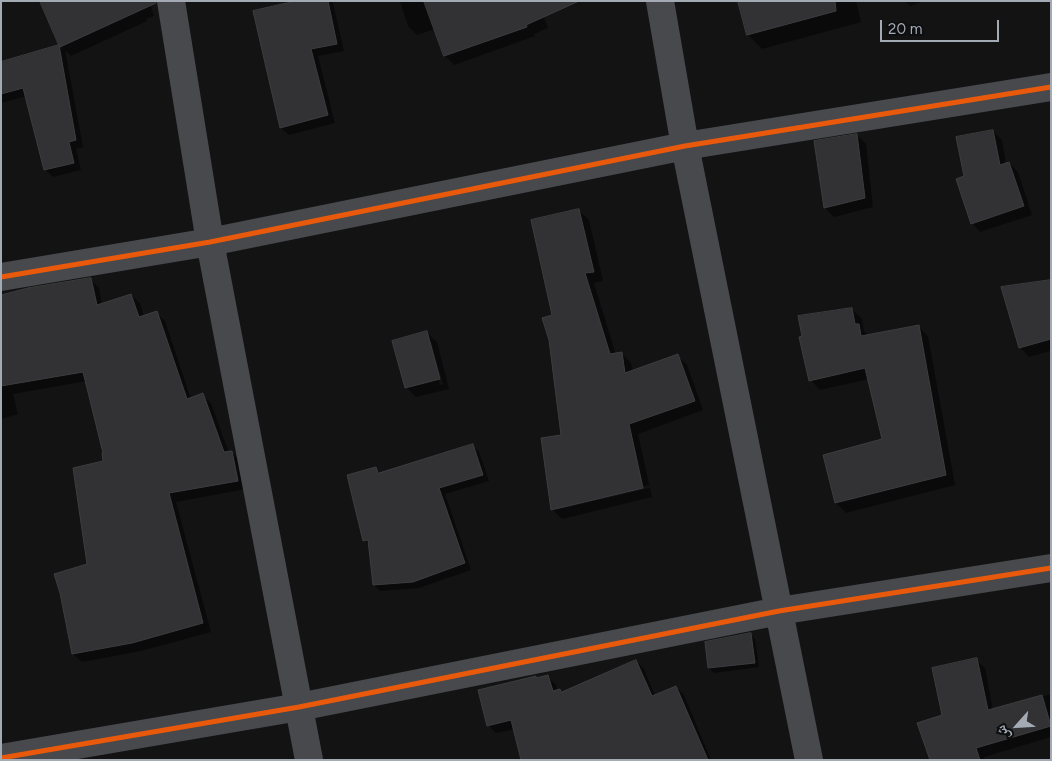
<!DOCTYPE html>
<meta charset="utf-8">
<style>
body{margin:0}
#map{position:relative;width:1052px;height:761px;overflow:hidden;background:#131313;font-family:Figtree,"Noto Naskh Arabic",sans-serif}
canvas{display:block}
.frame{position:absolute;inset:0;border:2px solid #a4aab4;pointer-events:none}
.north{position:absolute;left:992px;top:701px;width:50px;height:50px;-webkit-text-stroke:4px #0d0e0f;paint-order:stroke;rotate:244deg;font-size:14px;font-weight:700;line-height:20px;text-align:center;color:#a4aab4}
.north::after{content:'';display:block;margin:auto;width:18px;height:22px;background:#a4aab4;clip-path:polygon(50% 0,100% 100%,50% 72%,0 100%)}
.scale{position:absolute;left:880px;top:20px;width:119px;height:22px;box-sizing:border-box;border:2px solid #a4aab4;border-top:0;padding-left:6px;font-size:15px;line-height:18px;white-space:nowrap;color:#a4aab4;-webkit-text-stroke:4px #0d0e0f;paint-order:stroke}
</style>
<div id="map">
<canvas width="1052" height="761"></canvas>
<div class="frame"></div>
<div class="north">ش</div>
<div class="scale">20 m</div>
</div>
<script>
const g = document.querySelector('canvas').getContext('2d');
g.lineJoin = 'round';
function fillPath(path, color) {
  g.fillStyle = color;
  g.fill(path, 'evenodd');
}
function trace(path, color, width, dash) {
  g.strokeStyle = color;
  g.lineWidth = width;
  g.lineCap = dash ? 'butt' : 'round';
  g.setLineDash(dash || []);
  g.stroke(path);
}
fillPath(new Path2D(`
 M41,1h108l5,15 -8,3 1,2 -76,35 -6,-6 18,97 -7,2 5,21 -28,7 -7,-7 -20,-74 -25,7v-39l58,-18 4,4z
 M302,1h30l1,2 11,48 -26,5 17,67 -46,12 -8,-7 -27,-116z
 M400,1h138l10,27 -14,6 1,2 -81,29 -9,-9 -10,-27 -18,6 -9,-9z
 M739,1h117l5,21 -99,27 -14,-14z
 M905,1h19l-14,5z
 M993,131l9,9 4,24 3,-1 9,9 14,43 -52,17 -8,-9z
 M857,135l9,9 7,63 -39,10 -9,-9z
 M579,211l10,9 14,61 -9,2 22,72 6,-1 9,9 2,9 44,-17 10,10 16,45 -65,24 14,63 -90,22 -10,-10 11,-73 -9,-120zM649,485l1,3 -91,21v-2z
 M90,279l9,9 3,16 29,-9 9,8 4,14 12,-4 9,8 26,78 11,-4 9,8 18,50 3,-1 8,9 6,28 -70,13 35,130 -70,19 -59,11 -9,-8 32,-201 -18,-72 -74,13 5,20 -17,5v-106z
 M1051,282v72l-1,-3 -21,6 -9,-10z
 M852,309l10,10 2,12 4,4 50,-9 10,10 27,149 -109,28 -10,-10 -12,-48 59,-15 -14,-61 -49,11 -9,-10z
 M426,332l11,10 12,47 -33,8 -10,-10zM429,342h2l12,42 -3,1z
 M473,445l6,7 10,29 -44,13 26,76 -52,18 -39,3 -6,-6 -4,-39 -6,-6 12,-71 4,4z
 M750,634l5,5 4,28 -45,6 -5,-5z
 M976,660l9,8 8,42 58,-16v43l-67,20 1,3h-54l12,-44z
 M636,661l8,8 11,27 21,-9 8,8 27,65h-189l-7,-31 -19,4 -8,-8 49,-46 11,-2 8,8 1,6 3,-1 2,3z`), '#0007');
const building = new Path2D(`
 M40,1h116v2l-96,44z
 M296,1h32l9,43 -26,5 17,66 -48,13 -27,-117z
 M424,1h155l-53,24 1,2 -83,29z
 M738,1h97l1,10 -89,24z
 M59,45l17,95 -7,2 5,21 -30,7 -21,-82 -22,6v-32z
 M993,130l7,35 9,-3 15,44 -53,18 -15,-45 8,-3 -8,-39z
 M857,134l8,64 -41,10 -10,-67z
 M579,209l15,63 -9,1 25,81 12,-2 3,21 53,-19 17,47 -66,23 14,64 -92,22 -10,-72 20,-3 -12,-95 -7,-22 10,-3 -21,-95z
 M91,278l6,27 34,-11 8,23 18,-6 30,88 16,-6 21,59 8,-1 6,30 -69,12 34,130 -71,20 -60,11 -12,-61 -6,-19 33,-10 -14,-96 30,-7 -1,-8h1l-20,-81 -82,14v-91l27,-7z
 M1051,280v59l-32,9 -18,-61z
 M852,308l3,16h4l2,12 58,-11 27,150 -111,28 -12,-48 59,-16 -17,-71 -56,13 -10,-44 3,-1 -4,-20z
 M427,331l13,48 -35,9 -13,-47z
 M473,444l10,31 -44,13 26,75 -52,19 -40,3 -5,-45 -5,1 -16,-66 29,-8 2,6z
 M751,633l4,30 -47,5 -3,-26z
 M977,658l11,52 54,-15 9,31 -75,22 4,12h-50l-13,-37 25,-8 -10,-47z
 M636,660l16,36 24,-10 32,74h-187l-10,-40 -24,6 -9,-36 58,-14v2l12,-3 5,16 7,-2 1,3z`);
fillPath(building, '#323234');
trace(building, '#3b3d3f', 1);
trace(new Path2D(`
 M171,1l39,241 99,518
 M660,1l25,145 124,614
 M1,277l209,-35 475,-96 366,-59
 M1,758l298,-51 480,-96 272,-43`), '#47494c', 28);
trace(new Path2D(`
 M1,277l209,-35 475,-96 366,-59
 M1,758l298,-51 480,-96 272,-43`), '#e8590c', 5);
</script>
